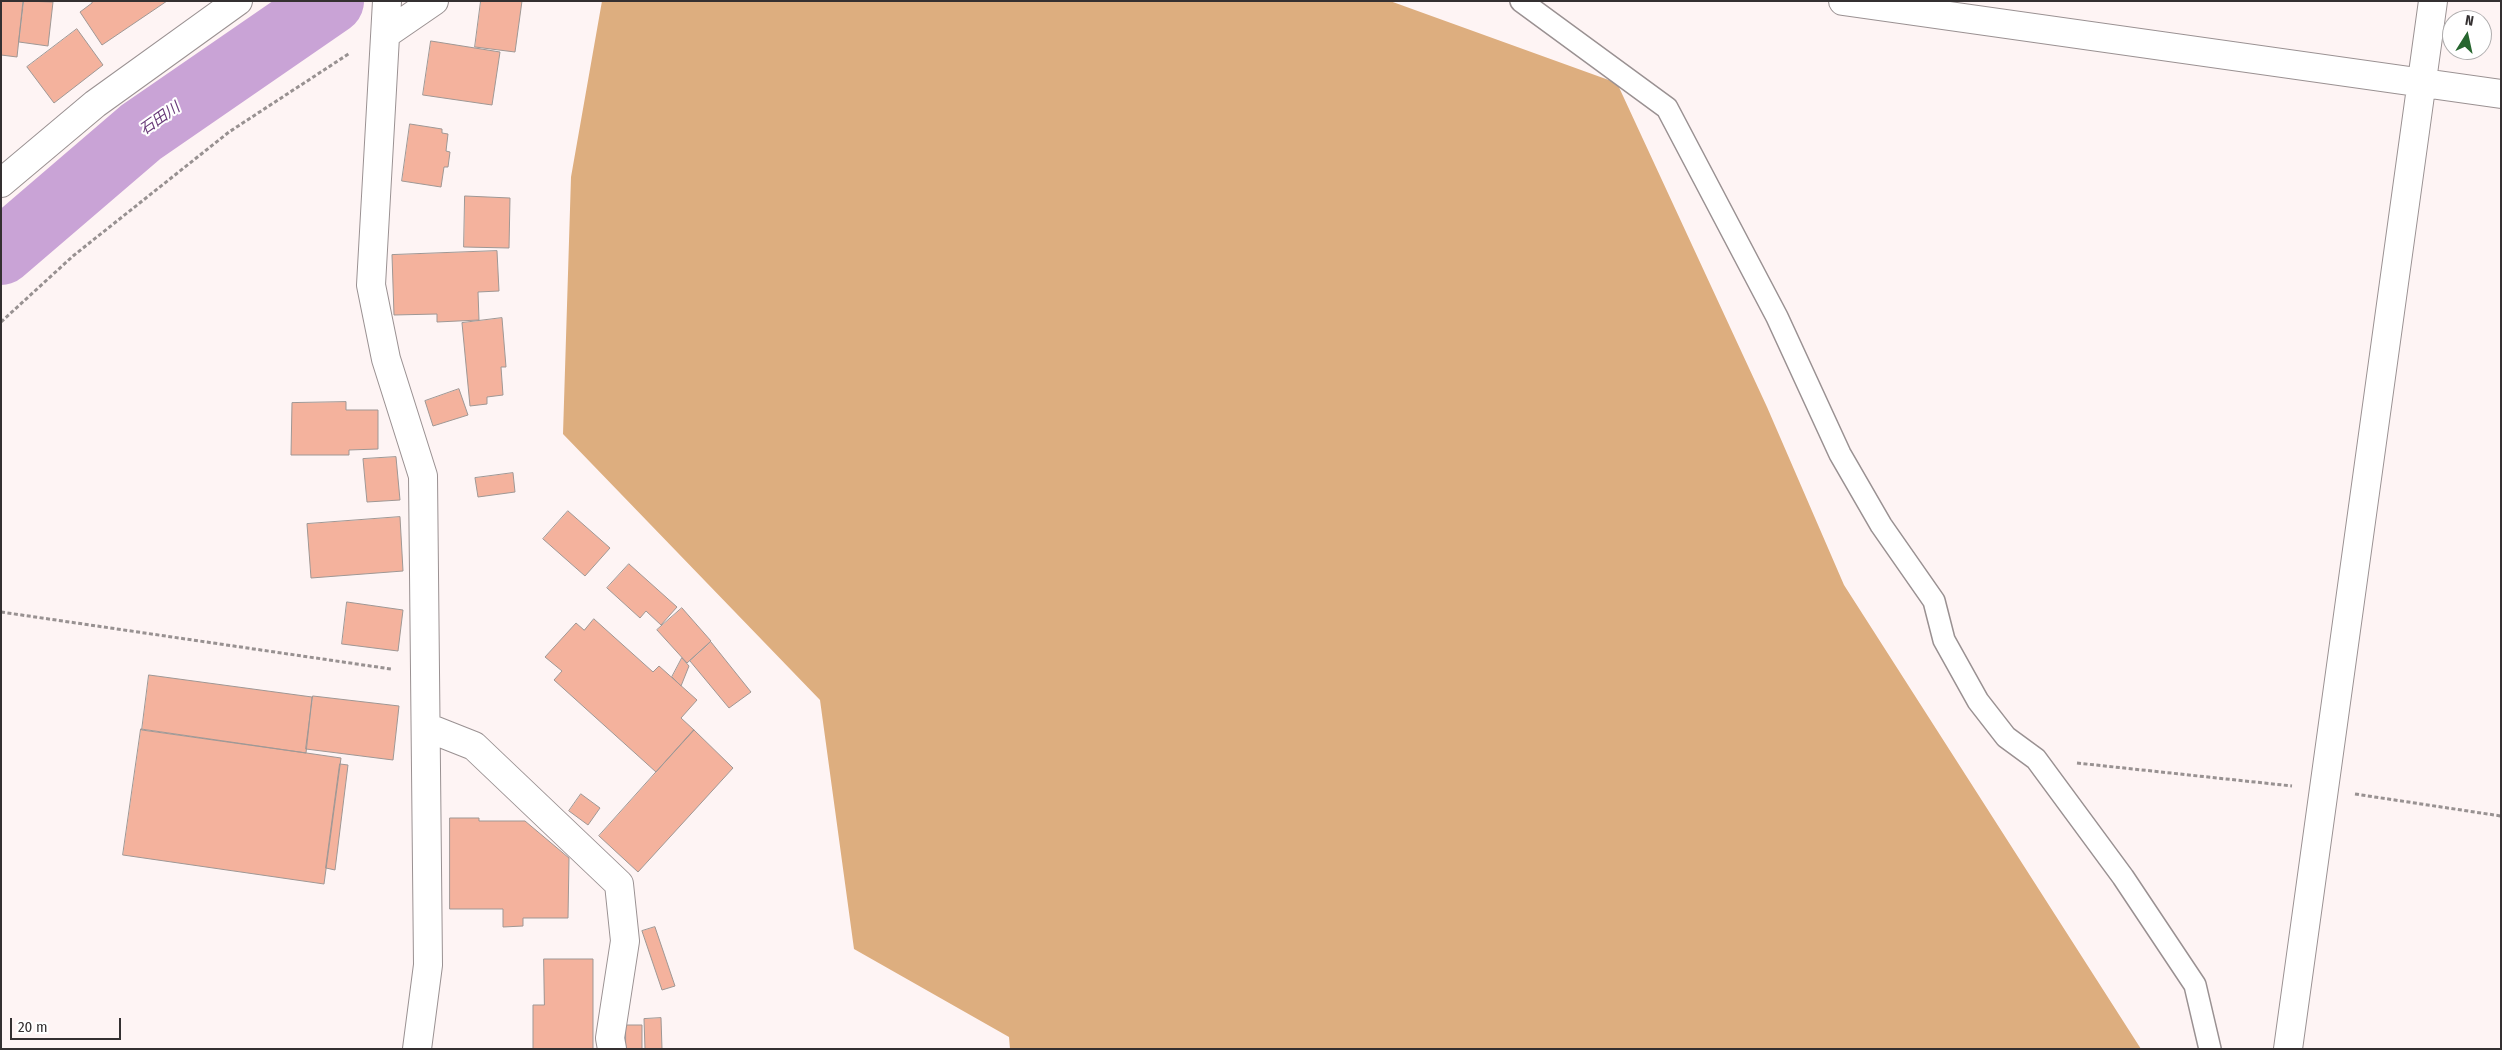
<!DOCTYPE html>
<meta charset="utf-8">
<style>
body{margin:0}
#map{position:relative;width:2502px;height:1050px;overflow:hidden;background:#fef4f4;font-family:"Fira Sans Condensed",sans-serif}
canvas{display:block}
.frame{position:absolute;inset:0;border:2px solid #343031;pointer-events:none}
.north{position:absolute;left:2442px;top:10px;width:50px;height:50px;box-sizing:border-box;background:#fff;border:1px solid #aeacad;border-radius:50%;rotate:10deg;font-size:14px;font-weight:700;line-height:20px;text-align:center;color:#343031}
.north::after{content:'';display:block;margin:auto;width:18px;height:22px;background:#27662f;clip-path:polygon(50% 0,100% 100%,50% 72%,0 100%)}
.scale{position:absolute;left:10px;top:1018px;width:111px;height:22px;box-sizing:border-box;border:2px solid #343031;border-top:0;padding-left:6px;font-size:15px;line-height:18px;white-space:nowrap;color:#343031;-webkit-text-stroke:4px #fff;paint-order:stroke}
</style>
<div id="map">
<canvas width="2502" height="1050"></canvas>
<div class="frame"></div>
<div class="north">N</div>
<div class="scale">20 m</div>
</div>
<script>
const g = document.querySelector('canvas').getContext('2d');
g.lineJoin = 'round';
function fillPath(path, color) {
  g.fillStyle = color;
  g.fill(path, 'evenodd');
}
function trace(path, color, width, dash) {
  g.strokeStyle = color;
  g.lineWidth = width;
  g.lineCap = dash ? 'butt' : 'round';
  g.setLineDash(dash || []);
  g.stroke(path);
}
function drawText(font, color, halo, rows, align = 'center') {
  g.font = font + ' "Fira Sans Condensed","Noto Sans JP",sans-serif';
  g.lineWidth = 4;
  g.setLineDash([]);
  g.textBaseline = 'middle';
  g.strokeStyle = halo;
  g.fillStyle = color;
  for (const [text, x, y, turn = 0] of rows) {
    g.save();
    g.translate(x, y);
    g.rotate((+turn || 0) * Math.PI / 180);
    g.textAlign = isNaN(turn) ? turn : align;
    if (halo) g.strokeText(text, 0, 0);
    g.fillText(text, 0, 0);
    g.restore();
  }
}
fillPath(new Path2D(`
 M602,1h788l227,82 150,324 77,178 297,464h-1131l-1,-12 -155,-88 -34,-249 -257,-266 8,-257z`), '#ddae7f');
trace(new Path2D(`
 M1,252l140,-120 190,-131`), '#c9a3d6', 66);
const building = new Path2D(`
 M1,1h22l-6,56 -16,-2z
 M24,1l29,1 -5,44 -29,-4z
 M91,1h76l-65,44 -22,-33 12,-9z
 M481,1h41l-7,51 -40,-5z
 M77,29l26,36 -49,38 -27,-36z
 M431,41l69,11 -8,53 -69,-10z
 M410,124l32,5v4l6,1 -2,17 4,1 -2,15h-4l-3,20 -39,-6z
 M465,196l45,2 -1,50 -45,-1z
 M497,251l2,40 -21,1 1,28 -42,2v-8l-43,1 -2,-60z
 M502,318l4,49h-5l2,28 -16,2v7l-17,2 -8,-83z
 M459,389l9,26 -35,11 -8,-25z
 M346,402v8h32v39l-29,1v5h-58l1,-52z
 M396,457l4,43 -33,2 -4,-43z
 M513,473l2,19 -37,5 -3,-19z
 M568,511l42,37 -25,28 -42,-37z
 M400,517l3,54 -92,7 -4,-54z
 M629,564l48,43 -16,18 -15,-14 -6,7 -33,-30z
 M347,602l56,8 -5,41 -56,-7z
 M682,608l29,33 -24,22 -30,-33z
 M594,619l59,53 6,-6 38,34 -16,18 13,12 -38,42 -102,-92 8,-9 -17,-14 31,-34 8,7z
 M711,642l40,50 -22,16 -39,-47z
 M682,658l7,8 -8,20 -9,-9z
 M149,675l163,22 -6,56 -164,-23z
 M313,696l86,10 -6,54 -87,-11z
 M141,729l200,29 -17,126 -201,-29z
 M694,730l39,38 -95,104 -39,-36z
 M340,764l8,1 -13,105 -9,-2z
 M581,794l19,14 -12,17 -19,-14z
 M450,818h29v3h46l44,37 -1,60h-45v8l-20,1v-18h-53z
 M655,927l20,59 -13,4 -20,-59z
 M544,959h49v90h-60v-44h11z
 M661,1018l1,31h-17l-1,-30z
 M626,1025h16v24h-16z`);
fillPath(building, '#f4b29d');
trace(building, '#9f9794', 1);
const lane = new Path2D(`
 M1521,1l146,107 110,209 63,137 41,71 53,76 10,39 34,61 28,36 30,22 87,118 72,108 15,64`);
const street = new Path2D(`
 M387,1l-16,284 15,74 37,117 5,489 -11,84
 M1843,1l658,93
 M386,34l48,-33
 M1,183l94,-79 143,-103
 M426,727l48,19 145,138 6,57 -15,97 2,11
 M2288,1049l145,-1048`);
trace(lane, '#9a9192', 24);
trace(street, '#9a9192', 30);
trace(new Path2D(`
 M1,322l72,-66 156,-124 121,-79
 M1,612l390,57
 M2077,763l215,23
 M2355,794l146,22`), '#989191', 3, [4, 2.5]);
trace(lane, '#fff', 21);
trace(street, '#fff', 28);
drawText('italic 15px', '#693a79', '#fff', [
 ["石田川",160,119,-35]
]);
</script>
